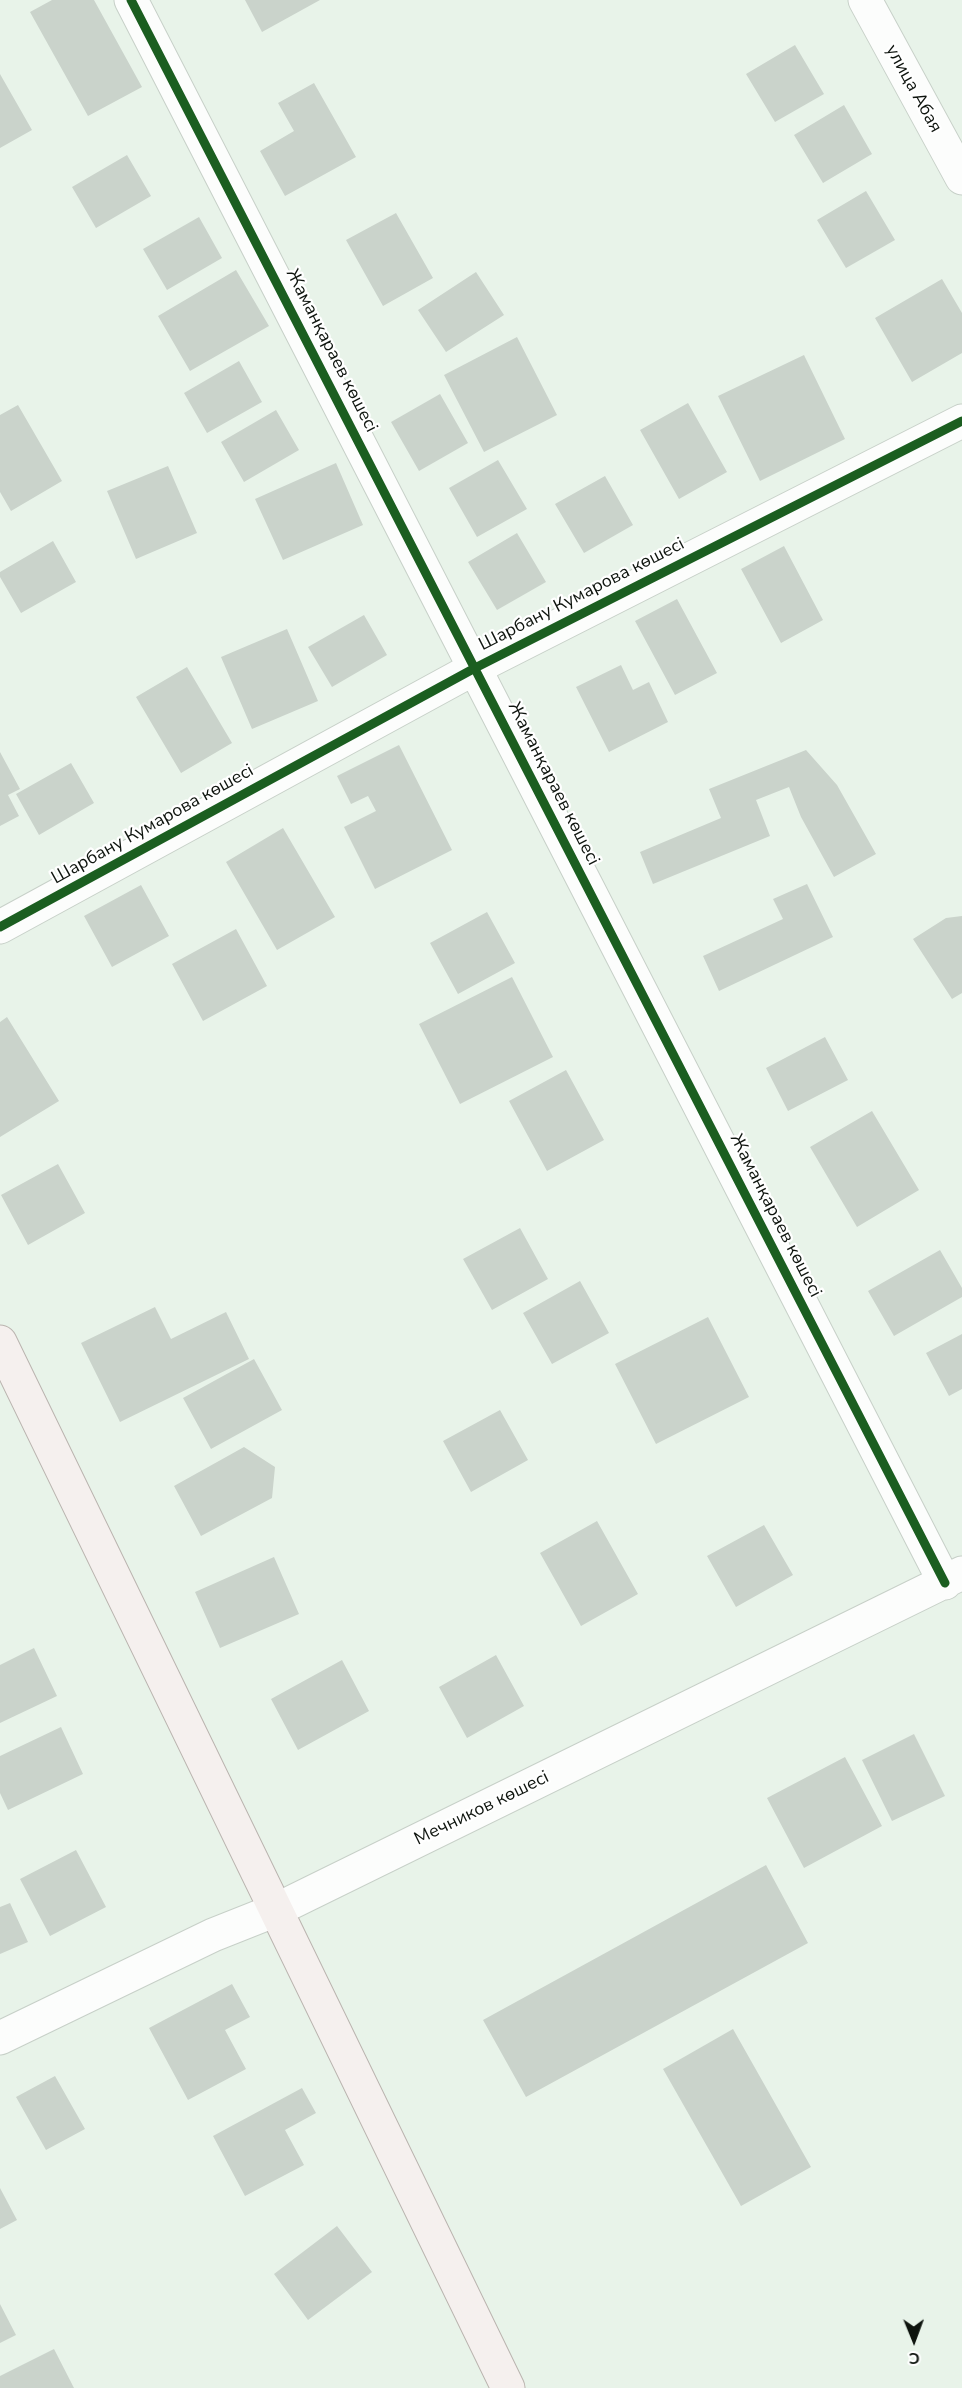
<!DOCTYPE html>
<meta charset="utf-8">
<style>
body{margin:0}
#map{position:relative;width:962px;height:2388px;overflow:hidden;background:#e8f3e9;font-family:"Nunito Sans",sans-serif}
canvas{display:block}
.north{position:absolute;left:884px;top:2310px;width:60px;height:60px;-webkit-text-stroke:4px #fff;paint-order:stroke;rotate:179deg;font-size:16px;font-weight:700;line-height:24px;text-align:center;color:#0e140e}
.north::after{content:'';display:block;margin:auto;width:21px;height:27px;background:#0e140e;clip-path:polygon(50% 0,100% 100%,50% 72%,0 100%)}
</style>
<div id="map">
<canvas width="962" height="2388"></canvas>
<div class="north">С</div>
</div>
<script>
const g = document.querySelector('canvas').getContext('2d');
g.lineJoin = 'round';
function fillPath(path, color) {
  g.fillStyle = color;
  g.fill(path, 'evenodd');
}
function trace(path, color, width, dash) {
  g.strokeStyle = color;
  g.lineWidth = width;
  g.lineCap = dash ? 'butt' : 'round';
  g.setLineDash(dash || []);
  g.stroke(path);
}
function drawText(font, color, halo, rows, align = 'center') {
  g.font = font + ' "Nunito Sans",sans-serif';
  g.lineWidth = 4.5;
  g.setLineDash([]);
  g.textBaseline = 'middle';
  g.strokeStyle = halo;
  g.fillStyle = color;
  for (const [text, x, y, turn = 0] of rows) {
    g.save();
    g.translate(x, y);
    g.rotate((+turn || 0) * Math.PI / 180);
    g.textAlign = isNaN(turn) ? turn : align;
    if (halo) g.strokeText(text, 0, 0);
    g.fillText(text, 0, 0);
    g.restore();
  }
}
fillPath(new Path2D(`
 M52,0h42l48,87 -54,29 -58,-104z
 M245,0h75l-58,32z
 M795,45l29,49 -49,28 -29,-48z
 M0,74l32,56 -32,18z
 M314,83l42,74 -71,39 -25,-45 34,-20 -16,-28z
 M844,105l28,49 -49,29 -29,-48z
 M127,155l24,41 -55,32 -24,-41z
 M866,191l29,49 -49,28 -29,-48z
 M396,213l37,65 -50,28 -37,-66z
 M199,217l23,41 -55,32 -24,-41z
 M236,270l33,56 -79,45 -32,-55z
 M476,272l28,43 -58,37 -28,-42z
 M942,279l20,34v40l-50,29 -37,-64z
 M517,337l40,78 -73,37 -40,-77z
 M804,355l41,84 -85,42 -42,-85z
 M239,361l23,41 -55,31 -23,-40z
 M440,394l28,49 -49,28 -28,-49z
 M688,403l39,69 -48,27 -39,-69z
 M18,405l44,76 -51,30 -11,-19v-77z
 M276,410l23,40 -55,32 -23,-40z
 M498,460l29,49 -50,28 -28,-49z
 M336,463l27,62 -80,35 -28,-61z
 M168,466l29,67 -61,26 -29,-68z
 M605,476l28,49 -49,28 -29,-49z
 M517,533l29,49 -49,28 -29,-48z
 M53,541l23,41 -55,31 -21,-36v-5z
 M784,546l39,74 -42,23 -40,-74z
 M677,599l40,74 -42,22 -40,-74z
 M364,615l23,40 -55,32 -24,-40z
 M287,629l31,72 -66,28 -31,-72z
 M621,665l12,25 16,-8 19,40 -59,30 -33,-65z
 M187,667l45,76 -51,30 -45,-76z
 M399,745l53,105 -77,39 -31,-62 32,-16 -8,-15 -17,8 -14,-28z
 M806,750l31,35 39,69 -42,23 -33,-60 -12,-30 -33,13 14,36 -117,48 -13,-32 81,-34 -12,-29z
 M0,752l20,37 -12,6 11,21 -19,10z
 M71,763l23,40 -55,32 -23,-41z
 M283,828l52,89 -58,33 -51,-88z
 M807,884l26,53 -114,54 -16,-35 80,-37 -10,-20z
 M141,885l28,51 -57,31 -28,-51z
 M487,912l28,51 -57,31 -28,-51z
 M962,916v77l-10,6 -39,-60 33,-21z
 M236,929l31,57 -64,35 -31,-57z
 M512,977l41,80 -93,47 -41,-80z
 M7,1017l52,84 -59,36v-115z
 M825,1037l23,43 -60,31 -22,-43z
 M566,1070l38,70 -57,31 -38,-70z
 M872,1111l47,79 -62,37 -47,-80z
 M58,1164l27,49 -57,32 -27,-50z
 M520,1228l28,51 -56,31 -29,-51z
 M940,1250l22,38v9l-68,39 -26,-45z
 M580,1281l29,52 -57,31 -29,-51z
 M155,1307l16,32 55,-27 23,47 -129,63 -39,-79z
 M708,1317l41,80 -93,47 -41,-80z
 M962,1334v55l-13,7 -23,-43z
 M254,1359l28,51 -71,39 -28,-51z
 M500,1410l28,50 -57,32 -28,-51z
 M244,1447l31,20 -3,31 -71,38 -27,-50z
 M597,1521l41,73 -57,32 -41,-73z
 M764,1525l29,50 -57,32 -29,-51z
 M274,1557l25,57 -79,34 -25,-56z
 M34,1648l23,48 -57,27v-58z
 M496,1655l28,51 -57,32 -28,-51z
 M342,1660l27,51 -71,39 -27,-51z
 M61,1727l22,47 -75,36 -8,-17v-37z
 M914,1734l31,62 -53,25 -30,-61z
 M845,1757l37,69 -78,42 -37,-70z
 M76,1850l30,57 -56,29 -30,-57z
 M766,1865l42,78 -282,154 -43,-77z
 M10,1903l18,39 -28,12v-47z
 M232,1984l18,33 -25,13 21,39 -58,31 -39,-72z
 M733,2029l78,138 -70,39 -78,-137z
 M55,2076l30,53 -39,21 -30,-53z
 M302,2088l14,25 -31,17 19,35 -59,31 -32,-60z
 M0,2188l17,32 -17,9z
 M337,2226l35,46 -64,48 -34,-46z
 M0,2304l16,31 -16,8z
 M54,2349l20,39h-74v-12z`), '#cad3cb');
const minor = new Path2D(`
 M131,0l814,1583
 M865,0l97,178
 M0,927l475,-259 487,-247
 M0,2038l213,-103 63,-25 686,-337`);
const major = new Path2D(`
 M0,1342l508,1046`);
trace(minor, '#c7d0c8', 35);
trace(major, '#bab4af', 35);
trace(minor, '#fcfdfc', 33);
trace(major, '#f5f0ee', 33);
trace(new Path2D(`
 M131,0l814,1583
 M0,927l475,-259 487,-247`), '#1b5e20', 9);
drawText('18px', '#0e140e', '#fff', [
 ["улица Абая",913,89,61],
 ["Жаманқараев көшесі",331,351,63],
 ["Шарбану Кумарова көшесі",582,595,-27],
 ["Жаманқараев көшесі",553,784,63],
 ["Шарбану Кумарова көшесі",153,825,-29],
 ["Жаманқараев көшесі",775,1216,63],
 ["Мечников көшесі",482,1809,-26]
]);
</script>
